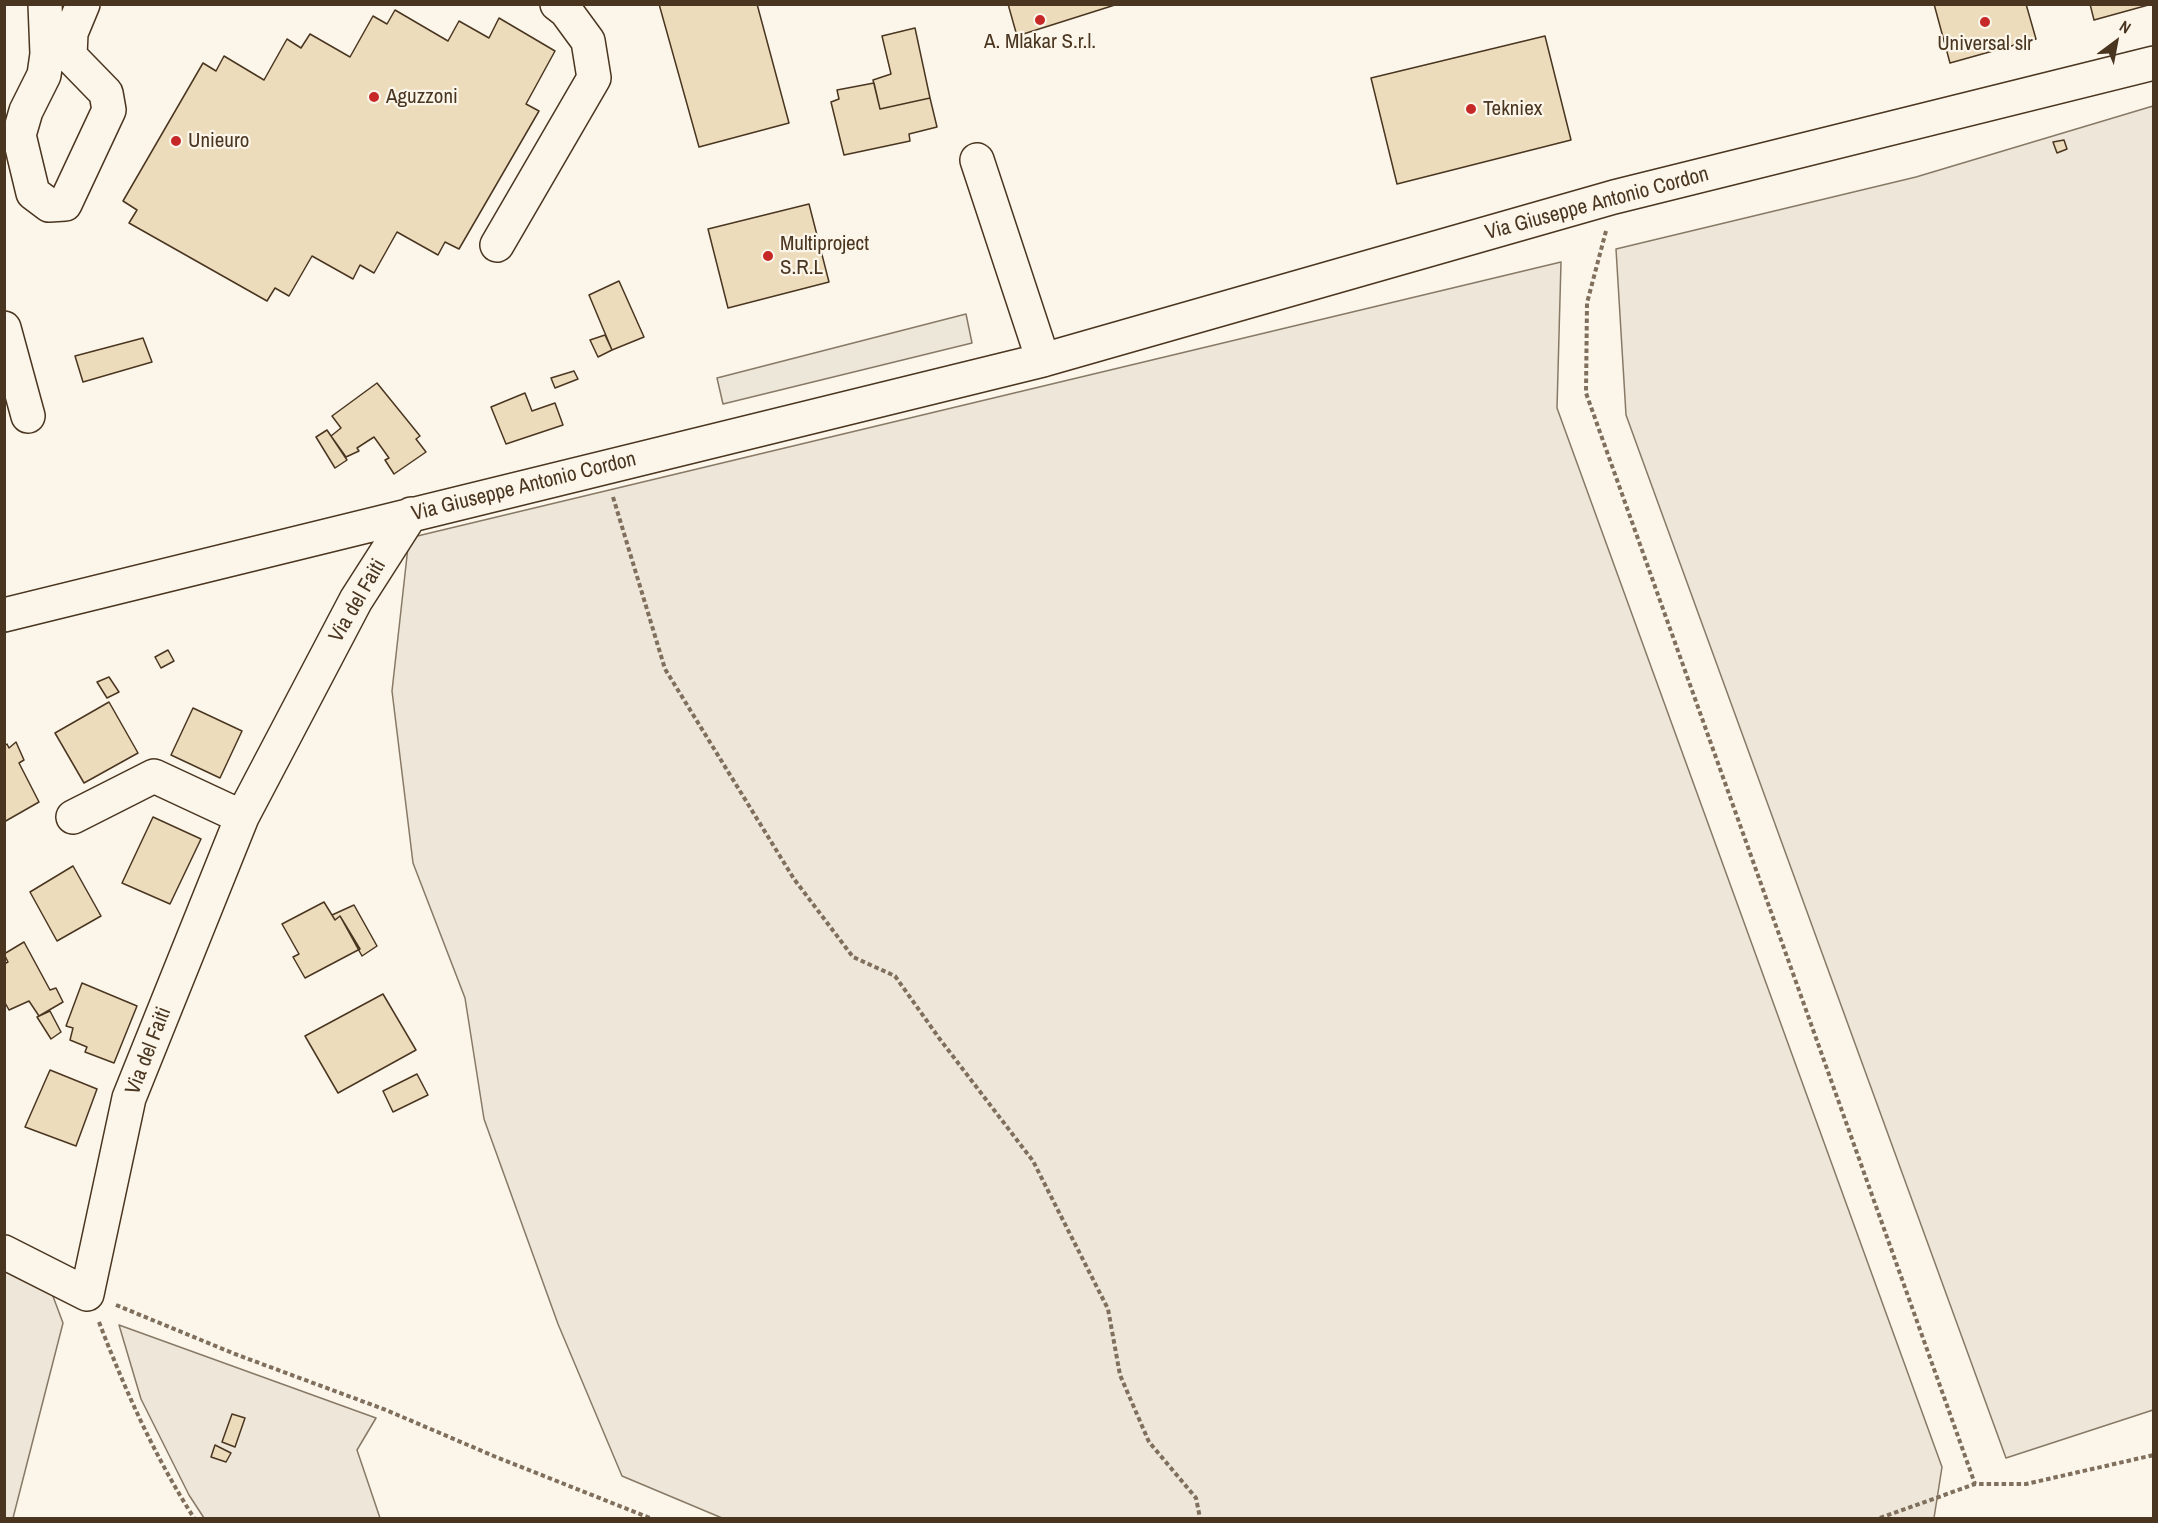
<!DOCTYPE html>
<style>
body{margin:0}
#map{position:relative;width:2158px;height:1523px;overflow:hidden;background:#fbf6e9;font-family:"Archivo Narrow",sans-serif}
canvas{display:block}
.frame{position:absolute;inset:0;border:6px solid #4a3520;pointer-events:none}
.north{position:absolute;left:2086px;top:12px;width:60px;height:60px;-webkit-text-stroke:4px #fbf6e9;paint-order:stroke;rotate:32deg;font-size:16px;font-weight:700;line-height:24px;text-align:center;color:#4a3520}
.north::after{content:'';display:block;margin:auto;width:21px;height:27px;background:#4a3520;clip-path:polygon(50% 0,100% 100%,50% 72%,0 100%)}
</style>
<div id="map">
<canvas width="2158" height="1523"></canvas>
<div class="frame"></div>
<div class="north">N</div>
</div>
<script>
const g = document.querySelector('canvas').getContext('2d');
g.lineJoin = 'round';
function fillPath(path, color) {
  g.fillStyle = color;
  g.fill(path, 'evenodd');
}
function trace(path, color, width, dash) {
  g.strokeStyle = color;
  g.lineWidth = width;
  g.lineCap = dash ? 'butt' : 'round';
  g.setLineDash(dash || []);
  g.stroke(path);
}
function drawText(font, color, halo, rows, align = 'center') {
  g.font = font + ' "Archivo Narrow",sans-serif';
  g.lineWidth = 4.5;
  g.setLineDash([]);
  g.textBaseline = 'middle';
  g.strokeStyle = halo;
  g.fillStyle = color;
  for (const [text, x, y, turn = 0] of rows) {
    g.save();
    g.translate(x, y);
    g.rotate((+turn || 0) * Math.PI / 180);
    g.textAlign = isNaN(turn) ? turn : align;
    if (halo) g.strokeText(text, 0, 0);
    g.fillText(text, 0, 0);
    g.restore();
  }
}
const green = new Path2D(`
 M2153,106v1304l-147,48 -380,-1043 -10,-166 300,-72z
 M1561,262l-4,146 385,1059 -8,51h-1212l-100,-42 -64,-152 -74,-205 -19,-121 -52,-135 -21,-172 17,-153z
 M4,1268l47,23 12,32 -50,195h-9z
 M119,1325l257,93 -19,32 23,68h-176l-15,-23 -48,-96z`);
fillPath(green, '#ede6d9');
trace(green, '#887966', 1.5);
const parking = new Path2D(`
 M966,314l6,29 -249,61 -6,-26z`);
fillPath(parking, '#ede7d9');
trace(parking, '#887966', 1.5);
const building = new Path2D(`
 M659,4h98l32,119 -90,24z
 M1008,4h110l-101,32z
 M1934,4h92l10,35 -86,24z
 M2090,4h62l-58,16z
 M395,10l53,31 11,-20 30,17 10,-20 56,33 -29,53 13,7 -80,138 -14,-7 -7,13 -41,-23 -23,41 -14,-8 -7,14 -41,-23 -23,40 -14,-8 -8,13 -138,-78 8,-13 -14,-9 80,-138 13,8 8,-15 40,24 23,-41 14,9 9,-14 40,23 23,-41 14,8z
 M915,28l15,70 -50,11 -7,-29 18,-6 -9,-38z
 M1545,36l26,104 -174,44 -26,-106z
 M874,83l6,26 50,-11 7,29 -28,7 1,7 -66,14 -13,-53 8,-3 -2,-9z
 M2064,140l3,9 -10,4 -4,-11z
 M809,204l20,78 -101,26 -20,-79z
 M619,281l25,56 -32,13 -23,-55z
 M605,335l7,15 -14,7 -8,-17z
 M143,338l9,24 -69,20 -8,-26z
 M574,371l4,8 -23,9 -4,-10z
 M377,383l43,53 -4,3 10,13 -32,22 -9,-14 4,-2 -15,-21 -17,11 2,3 -13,6 -15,-21 10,-8 -9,-12z
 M525,393l7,18 23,-8 8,22 -57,19 -15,-37z
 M327,430l20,30 -12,8 -19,-31z
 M168,650l6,11 -13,7 -6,-11z
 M109,677l10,15 -12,6 -10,-16z
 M109,702l29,51 -54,30 -29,-50z
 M193,708l49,23 -22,47 -49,-23z
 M16,742l8,18 -5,3 20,39 -35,20v-76l3,-2 2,4z
 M153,817l48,22 -31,65 -48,-21z
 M73,866l28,50 -44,25 -27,-49z
 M324,902l11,18 5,-4 20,33 -55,29 -12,-21 6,-3 -17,-30z
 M354,905l23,41 -15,10 -22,-40 -5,4 -3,-5z
 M24,942l26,48 6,-2 7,14 -24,14 -10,-15 -20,9 -5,-9v-37l4,-2 -4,-8z
 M82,983l55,23 -23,57 -29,-11 2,-5 -17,-7 3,-12 -7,-2z
 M383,994l33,56 -78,43 -33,-57z
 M50,1011l11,21 -10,7 -14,-22z
 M50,1070l47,19 -21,57 -51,-19z
 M417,1074l11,21 -35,17 -10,-21z
 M232,1414l13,4 -10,29 -13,-5z
 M215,1445l16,8 -5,9 -15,-5z`);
fillPath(building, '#ecdcbc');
trace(building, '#4a3520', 1.5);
const minor = new Path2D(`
 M45,4l2,50 -3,21 -18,36 -7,24 14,58 16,12 16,-1 44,-94 -3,-17 -36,-37 1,-23 12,-29
 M977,160l66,200
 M497,245l97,-167 -6,-37 -22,-30 -9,-7
 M4,328l24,88
 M4,615l1039,-255 571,-163 540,-134
 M73,817l81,-41 88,41
 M4,1252l83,42 42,-196 113,-281 114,-217 55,-86`);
trace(minor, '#4a3520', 36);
trace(new Path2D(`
 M1606,231l-19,72 -1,90 389,1091
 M613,497l52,172 129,210 59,78 42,19 44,62 94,123 75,148 12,66 29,67 47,56 4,20
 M116,1305l119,49 151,56 110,47 154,61
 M99,1322c26,68 56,135 95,196
 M1880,1518l95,-34h51l128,-29`), '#7f6f5c', 4, [4.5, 3]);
trace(minor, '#fbf6e9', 33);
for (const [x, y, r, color] of [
 [1040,20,6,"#c62828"],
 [1985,22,6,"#c62828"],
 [374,97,6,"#c62828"],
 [1471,109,6,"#c62828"],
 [176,141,6,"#c62828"],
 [768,256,6,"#c62828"]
]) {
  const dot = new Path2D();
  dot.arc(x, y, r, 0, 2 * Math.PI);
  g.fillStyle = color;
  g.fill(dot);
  trace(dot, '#fbf6e9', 2);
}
drawText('21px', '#4a3520', '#fbf6e9', [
 ["A. Mlakar S.r.l.",1040,42,"center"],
 ["Universal slr",1985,44,"center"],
 ["Aguzzoni",386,97],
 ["Tekniex",1483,109],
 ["Unieuro",188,141],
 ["Multiproject",780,244],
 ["S.R.L",780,268]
], 'left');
drawText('21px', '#4a3520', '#fbf6e9', [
 ["Via Giuseppe Antonio Cordon",1597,204,-15],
 ["Via Giuseppe Antonio Cordon",524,487,-14],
 ["Via del Faiti",358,601,-60],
 ["Via del Faiti",149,1051,-69]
]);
</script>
